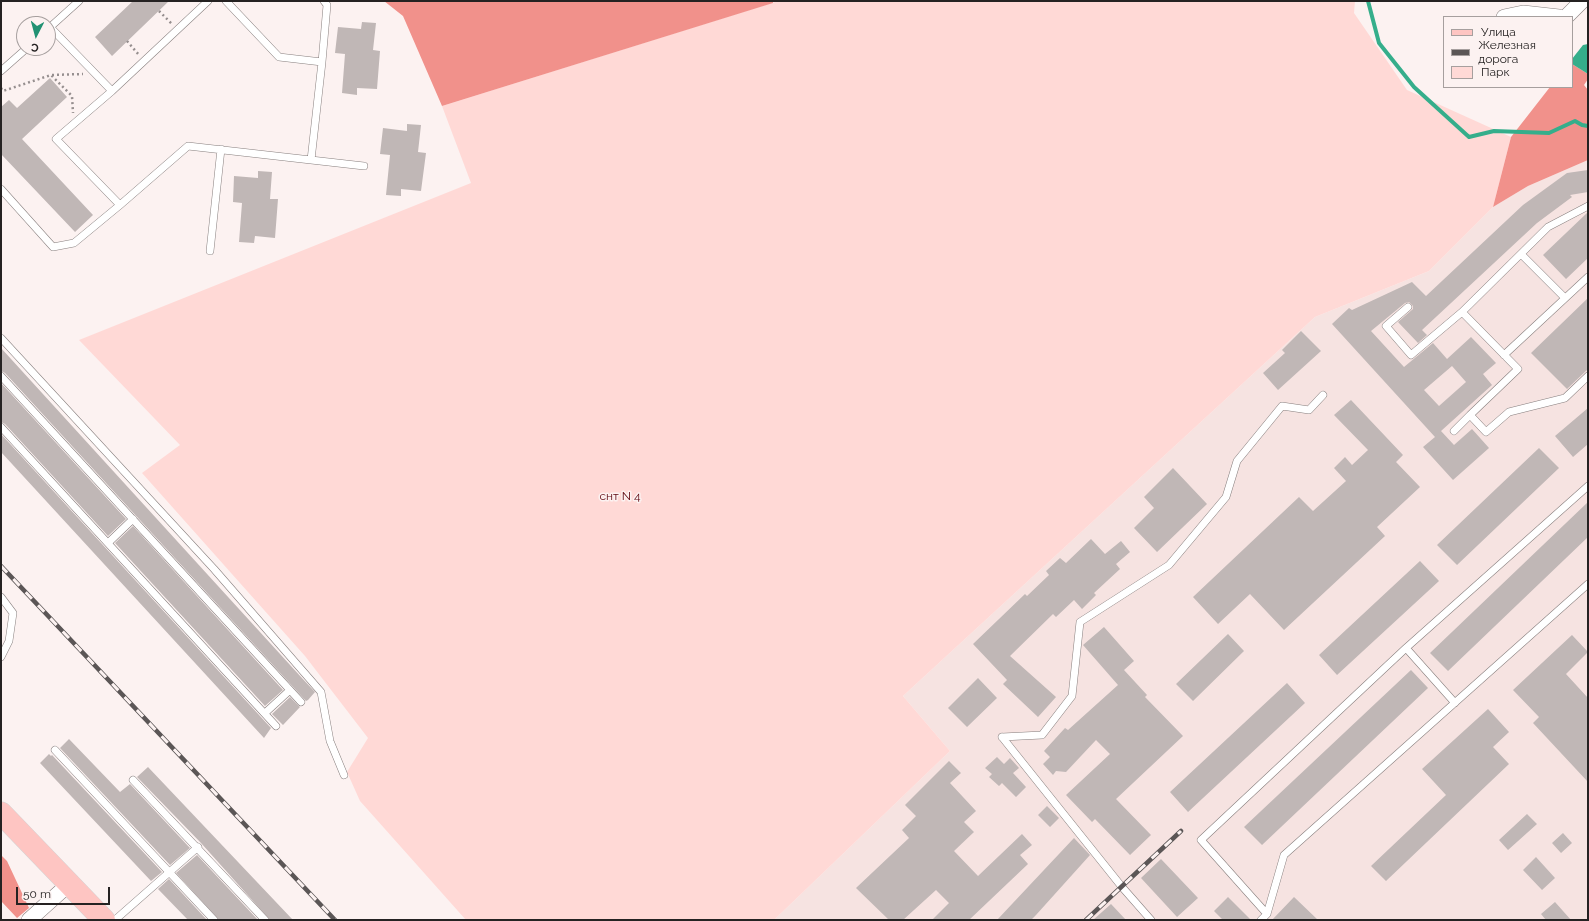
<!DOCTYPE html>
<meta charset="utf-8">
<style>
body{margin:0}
#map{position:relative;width:1589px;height:921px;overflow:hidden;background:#fcf2f1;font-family:Raleway,sans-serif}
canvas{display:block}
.frame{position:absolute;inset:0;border:2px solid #252222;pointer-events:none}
.legend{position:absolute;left:1443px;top:16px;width:130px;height:72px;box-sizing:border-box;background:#fcf2f1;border:1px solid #a69f9e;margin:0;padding:5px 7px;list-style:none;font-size:12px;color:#252222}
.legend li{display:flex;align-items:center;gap:8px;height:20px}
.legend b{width:20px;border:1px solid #a69f9e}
.north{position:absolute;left:16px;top:16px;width:40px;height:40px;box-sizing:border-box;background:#fcf2f1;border:1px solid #a69f9e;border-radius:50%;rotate:186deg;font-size:11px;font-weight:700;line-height:16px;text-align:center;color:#252222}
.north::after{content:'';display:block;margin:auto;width:14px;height:18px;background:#229273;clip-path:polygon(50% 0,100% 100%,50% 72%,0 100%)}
.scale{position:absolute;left:16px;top:887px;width:94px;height:18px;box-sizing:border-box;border:2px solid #252222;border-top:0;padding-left:5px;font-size:12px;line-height:14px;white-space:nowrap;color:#252222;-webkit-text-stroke:3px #fcf2f1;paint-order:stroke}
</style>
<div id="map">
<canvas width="1589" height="921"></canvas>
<div class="frame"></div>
<ul class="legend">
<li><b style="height:5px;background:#fec5c2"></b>Улица</li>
<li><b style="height:5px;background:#5b5656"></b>Железная дорога</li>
<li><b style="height:11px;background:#ffd9d6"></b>Парк</li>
</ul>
<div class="north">С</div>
<div class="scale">50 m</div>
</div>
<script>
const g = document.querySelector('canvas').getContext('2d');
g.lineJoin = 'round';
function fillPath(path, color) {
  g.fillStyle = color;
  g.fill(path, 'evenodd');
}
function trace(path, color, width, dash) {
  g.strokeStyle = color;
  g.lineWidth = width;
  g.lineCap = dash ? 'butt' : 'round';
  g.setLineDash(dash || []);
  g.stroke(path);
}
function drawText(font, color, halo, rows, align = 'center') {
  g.font = font + ' Raleway,sans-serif';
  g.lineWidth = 3;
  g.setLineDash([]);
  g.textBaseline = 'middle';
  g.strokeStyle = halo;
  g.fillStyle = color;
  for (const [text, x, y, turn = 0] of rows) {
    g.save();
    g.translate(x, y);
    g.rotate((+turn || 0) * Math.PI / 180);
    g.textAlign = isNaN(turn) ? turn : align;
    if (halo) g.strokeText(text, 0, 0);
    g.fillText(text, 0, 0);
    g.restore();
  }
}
fillPath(new Path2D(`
 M1588,160v760h-814l176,-169 -47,-55 412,-379 114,-46 64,-64 35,-21z`), '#f6e3e1');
fillPath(new Path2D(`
 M778,1h577l-1,12 53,77 104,47 -18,70 -64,64 -114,46 -412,379 47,55 -176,169h-308l-106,-119 -13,-29 21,-34 -63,-82 -163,-183 38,-28 -101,-105 392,-157 -29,-77z`), '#ffd9d6');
fillPath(new Path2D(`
 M384,1h389v2l-331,103 -39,-90z
 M1572,64l16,10v5l-4,6 4,5v70l-60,26 -35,21 18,-70 39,-50h22z
 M1,855l6,6 22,47 -12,10 -16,-17z`), '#f1918b');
fillPath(new Path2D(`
 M1588,44v30l-16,-10v-5l11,-14z`), '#35ae8b');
trace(new Path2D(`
 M1368,1l11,42 35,44 55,50 25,-6 55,2 26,-12 7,4 6,1`), '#35ae8b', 4);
fillPath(new Path2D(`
 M133,1h36l-57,55 -17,-19z
 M362,22l14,1 -3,27 7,1 -3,38 -20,-1v7l-15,-2 3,-39 -10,-1 3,-26 23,2z
 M50,78l17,19 -45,42 71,76 -18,17 -74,-78v-47l8,-7 8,8z
 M407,124l14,1 -3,27 8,1 -5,38 -20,-2v7l-15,-1 4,-40 -10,-1 3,-26 24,3z
 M1588,170v22l-18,3 2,2 -35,26 -115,107 5,5 -9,8 -20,-21 15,-13v-3l-4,-4 -4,1 -34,28 33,36 29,-24 14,16 24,-22 25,26 -13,11 9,11 -51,46 13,14 18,-16 17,19 -36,32 -30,-33 12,-10 -103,-113 17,-16 3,2 60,-28 14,14 97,-91 44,-32zM1452,366l14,16 -27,24 -15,-16z
 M258,171l14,1 -2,27h8l-3,39 -20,-2 -1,7 -15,-1 3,-39 -9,-1 1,-26 24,2z
 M1588,212v46l-22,21 -23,-24z
 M1588,298v71l-21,20 -36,-36z
 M1301,331l20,20 -43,39 -15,-17 22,-20 -3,-3z
 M1,348l300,329 14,15 -7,8 -2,1 -301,-328 -4,-2z
 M1,383l125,136 -18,17 -103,-112 -4,-2z
 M1351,400l52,55 -7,7 24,25 -43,40 8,9 -101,94 -34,-36 -32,30 -25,-27 106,-100 14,14 33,-30 -12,-13 11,-11 7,8 16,-15 -34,-35z
 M1588,408v36l-15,13 -18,-21z
 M1,434l270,294 -7,10 -263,-286z
 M1539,448l20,20 -102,97 -20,-20z
 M1173,468l34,36 -50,48 -23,-24 20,-20 -10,-11z
 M1588,502v35l-140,134 -18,-18z
 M133,526l150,164 -18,16 -150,-163z
 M1091,539l14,15 16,-13 9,11 -14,12 4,5 -26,24 2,2 -14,14 -8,-9 -18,17 -3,-3 -43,42 46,41 -18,20 -35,-33 4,-4 -34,-36 52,-50 2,2 22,-21 -3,-4 14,-13 6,5z
 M1420,561l19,20 -102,94 -18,-20z
 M1104,627l30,34 -10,9 23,25 -2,2 38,39 -67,63 35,36 -21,20 -35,-36 -3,3 -26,-27 44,-41 -14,-14 -30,32 -10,-1 -3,4 -10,-11 7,-7 -6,-6 21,-23 3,2 50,-45 -35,-40z
 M1228,634l16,17 -51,50 -17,-17z
 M1572,635l16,17 -22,22 22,24v84l-55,-59 6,-6 -26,-27z
 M1411,670l17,18 -166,157 -18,-18z
 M978,678l19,20 -30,29 -19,-19z
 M1287,683l18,20 -117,109 -18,-20z
 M290,697l10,10 -17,18 -11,-11z
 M1488,709l21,23 -16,15 16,17 -123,117 -15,-15 75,-71 -24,-26z
 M69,739l51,53 10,-8 60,64 -20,17 -110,-117z
 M49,754l2,2 1,-1 110,117 -11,9 -111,-118z
 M997,757l7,7 6,-6 9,10 -6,5 13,14 -10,10 -14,-14 -3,3 -10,-9 3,-3 -7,-6z
 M949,761l12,12 -11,10 26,28 -12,11 10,10 -20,19 24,25 44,-42 10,11 -12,10 8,9 -59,56h-37l17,-17 -13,-13 -33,30h-14l-33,-32 53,-50 -7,-8 14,-14 -11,-11z
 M148,767l145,153h-23l-69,-77 -64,-66z
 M1047,806l12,12 -9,9 -12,-12z
 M1527,814l10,10 -29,26 -9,-10z
 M1563,833l9,10 -11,10 -9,-10z
 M1074,838l16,17 -54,60 -5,5h-34z
 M197,855l61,65h-39l-43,-47z
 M1536,857l19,21 -13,12 -19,-20z
 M1161,859l37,39 -21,19 -36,-39z
 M169,879l38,41h-19l-30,-31z
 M1228,897l23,23h-28l-9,-9z
 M1294,897l24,23h-46z
 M1555,902l16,18h-25l-5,-6z
 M1111,904l15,16h-33z`), '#c0b7b6');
const service = new Path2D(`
 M226,1l53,56 43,5 5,-57 -3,-4
 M48,29l31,-28
 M1,71l26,-23
 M112,91l96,-90
 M311,160l53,6
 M1,189l52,58 21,-4 46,-38 -64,-66 56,-48 -62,-64
 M120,205l68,-59 123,14 11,-98
 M210,251l11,-102
 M1521,254l44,44
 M1408,307l-22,19 25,29 51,-43
 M1,338l213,231 107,123 9,49 14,34
 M1504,355l84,-78
 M1,376l300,326
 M1470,415l48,-46 -56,-57 86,-85 40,-21
 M1,427l275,299
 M1454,431l16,-16 16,17 23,-20 56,-14 23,-22
 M108,543l25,-24
 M1,597l12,16 -4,28 -8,16
 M1406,648l49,55
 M265,713l25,-23
 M1002,737l40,-2 30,-39 8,-74 89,-57 57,-68 11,-36 45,-55 27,4 14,-15
 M1002,737l120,150 29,33
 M55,750l159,170
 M133,780l132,140
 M1267,914l-66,-74 205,-192 182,-162
 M115,920l83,-73
 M1261,920l6,-6 17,-59 304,-271`);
const minor = new Path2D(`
 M1504,17l19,-4 36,4
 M1566,17l16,-16
 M29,920l40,-36`);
const primary = new Path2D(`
 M1,813l103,107`);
trace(service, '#877f7e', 8);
trace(minor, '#877f7e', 16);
trace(primary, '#d3d3d3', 23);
trace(new Path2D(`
 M159,11l13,13
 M127,41l12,14
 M52,75l31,-1
 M1,88l2,3 48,-16 21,21 1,17`), '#968f8f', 2.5, [2, 3]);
trace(service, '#fff', 7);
trace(minor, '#fff', 15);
trace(primary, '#fec5c2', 22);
const rail = new Path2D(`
 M1,566l334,354
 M1086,920l95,-89`);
trace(rail, '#5b5656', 4.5);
trace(rail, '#fcf2f1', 3, [9]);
drawText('12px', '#5f060f', '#fcf2f1', [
 ["снт N 4",620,496]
]);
</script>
